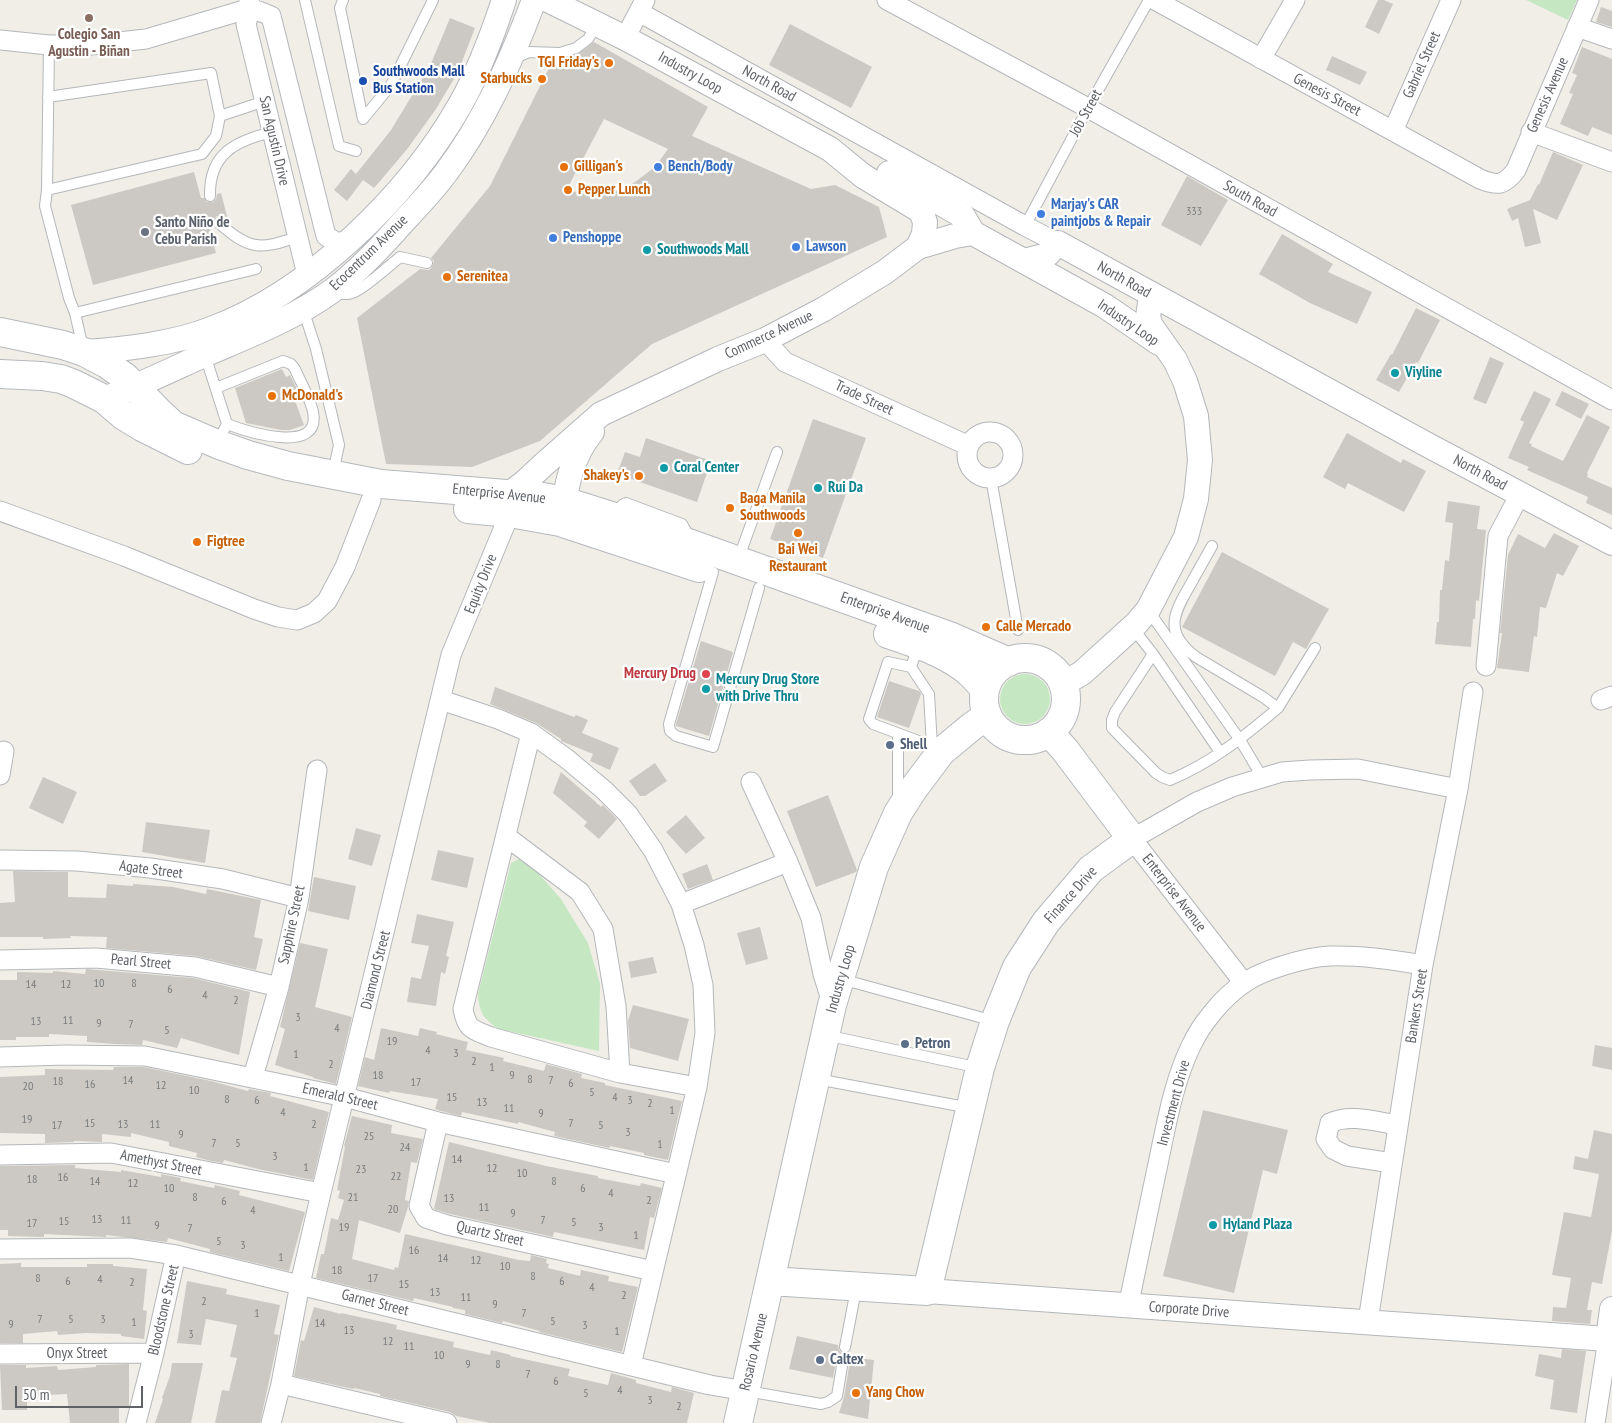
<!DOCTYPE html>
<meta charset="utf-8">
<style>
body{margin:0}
#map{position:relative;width:1612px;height:1423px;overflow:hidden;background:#f0eee7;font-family:"PT Sans Narrow",sans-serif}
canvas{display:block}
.scale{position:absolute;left:15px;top:1386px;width:128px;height:22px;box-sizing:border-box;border:2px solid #5e6267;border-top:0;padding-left:6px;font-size:15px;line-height:18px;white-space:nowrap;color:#5e6267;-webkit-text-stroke:4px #fff;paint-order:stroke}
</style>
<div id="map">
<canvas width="1612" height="1423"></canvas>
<div class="scale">50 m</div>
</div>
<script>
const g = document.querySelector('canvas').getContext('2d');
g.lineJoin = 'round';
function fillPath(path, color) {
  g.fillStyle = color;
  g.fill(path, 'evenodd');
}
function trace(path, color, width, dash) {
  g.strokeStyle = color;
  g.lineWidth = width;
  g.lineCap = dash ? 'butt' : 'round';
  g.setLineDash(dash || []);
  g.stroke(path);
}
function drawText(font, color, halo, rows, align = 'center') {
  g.font = font + ' "PT Sans Narrow",sans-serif';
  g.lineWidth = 4.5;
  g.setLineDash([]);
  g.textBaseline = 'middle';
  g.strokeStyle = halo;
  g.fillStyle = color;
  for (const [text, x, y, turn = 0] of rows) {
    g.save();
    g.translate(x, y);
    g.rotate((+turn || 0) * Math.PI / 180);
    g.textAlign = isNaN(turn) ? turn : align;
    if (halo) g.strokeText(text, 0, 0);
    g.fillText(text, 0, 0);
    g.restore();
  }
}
fillPath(new Path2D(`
 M1526,0h51l-9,20z
 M1000 699a25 25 0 1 1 50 0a25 25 0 1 1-50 0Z
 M521,858l11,8 29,33 27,44 12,41 -1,67 -100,-22c-15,-10 -20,-16 -21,-35l33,-131z`), '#c5e8c3');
fillPath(new Path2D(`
 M1378,0h6l9,4 -14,30 -14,-7z
 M1601,7l11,4v16l-16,-5z
 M450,18l25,10 -17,44 -22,37 -28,39 -27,32 -7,8 -11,-8 -16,21 -13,-11 17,-21 5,5 35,-44 39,-64z
 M790,24l82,43 -21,41 -82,-43z
 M594,42l114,65 -16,29 119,53 24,-4 44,22 8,30 -235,107 -112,97 -68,26 -86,-3 -29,-146 63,-49 9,1 3,-3 2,-6 -3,-3 59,-72 63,-126h9l16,-6zM604,119l64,30 -13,18 -20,15 -21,10 -20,1 -28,-2z
 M1582,47l30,12v76l-20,-8 -4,9 -28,-12 13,-30 -4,-1 8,-18 -5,-2z
 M1332,56l35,16 -7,13 -34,-15z
 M1553,152l30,13 -26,55 -24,-11 8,34 -16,4 -7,-29 -6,3 -5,-12 23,-9 8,-16 1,1z
 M194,172l7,26h3l3,4h6l3,-3 1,-5 4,-1 7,27 -7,-4h-4l-3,3 -2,6 -3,1 7,27 -123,32 -22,-80z
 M1187,176l41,24 -27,46 -40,-21z
 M1282,234l51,30 -5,8 44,20 -15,32 -47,-21 -51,-29z
 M1416,308l24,12 -22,43 -2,-1 -17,30 -23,-12 15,-26 1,1z
 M1490,357l14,6 -18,41 -13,-5z
 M282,369l4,8 4,-2 8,16 -6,2 12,32 -14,5h-9l-35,-7 -11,-35z
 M1534,391l17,8 -22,44 3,1 -1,2 32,15 24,-46 23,12 -23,46 1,1 -1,3 25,11v27l-26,-12 2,-6 -61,-27 2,-3 -21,-9 16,-36 -4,-2z
 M1562,391l27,13 -8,15 -26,-14z
 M813,419l53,19 -43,120 -53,-19z
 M1347,433l54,30 2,-4 23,12 -22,41 -56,-29 -3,6 -22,-12z
 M646,438l65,23 -14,41 -80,-28 8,-22 15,5z
 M1448,501l32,5 -3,23 9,1 -7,71 -3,-1 -1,19h-2l-2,28 -36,-3 2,-22h2l1,-32h2l3,-30 4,1 4,-38 -8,-1z
 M1554,533l25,13 -16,30 -6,-3 -11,35 -6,-1 -3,30 -3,-1 -5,36 -32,-4 5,-35h-2l8,-78 10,-21 27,14z
 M1222,552l107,57 -23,40 -13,-7 -18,34 -93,-49z
 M701,641l32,11 -24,84 -33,-10v-2z
 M889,681l30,10 2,3 -12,34 -32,-11z
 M495,687l79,30 2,-2 12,5 -6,13 37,15 -9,22 -20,-9 3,-7 -32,-13v-2l-25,-16 -46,-19z
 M655,763l12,18 -22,15h-5l-11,-15z
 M561,772l36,31 -1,1h2l3,3 2,-2 14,14 -18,20 -15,-13 3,-4 -34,-29z
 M43,777l34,15 -14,32 -34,-16z
 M828,795l29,75 -1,2 -40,15 -29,-76z
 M686,815l19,23 -19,16 -20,-22z
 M146,822l64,8 -5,33 -63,-11z
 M356,828l25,7 -9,31 -24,-7z
 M438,850l36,8 -7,30 -36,-8z
 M707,864l6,16 -25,9 -6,-15z
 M13,871l55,1v25l38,1 1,-14 26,2v-2l40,3 33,7 1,-5 54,11 -7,37 9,2 -7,31 -60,-14 -90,-8 1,-11 -37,-1 1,2 -28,1v-2h-43v-34l15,-1z
 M314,877l42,9 -7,34 -41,-9z
 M417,914l37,8 -8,34 3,1 -4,17 -4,-2 -5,34 -29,-4 4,-25 10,2 8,-33 -18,-3z
 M760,927l8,32 -22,6 -9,-32z
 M300,943l28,6 -13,58 37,10 -16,67 -23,-6v-1l-38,-12 10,-36 -5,-2z
 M653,957l4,16 -26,5 -3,-16z
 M86,969l107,9 57,14 -11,63 -58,-17 -4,10 -34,-8 -1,5 -26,-1 -29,-2v-6l-38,-2v3h-33v3h-16v-60h17v-8l36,1v-2l32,3z
 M633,1005l56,14 -11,42 -48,-13 -2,-27z
 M381,1028l37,8 2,-8 17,4 -1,2 32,8 -2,8 38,8 -1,3 41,10 2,-7 36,10 -1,4 24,5v2l77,16 -14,59 -24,-5v-2l-34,-7v2l-56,-12 1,-4 -37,-10v2l-56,-12 -1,4 -20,-5 -6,-2 3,-10 -48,-8 -1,2 -31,-7 7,-29 9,3z
 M1595,1045l17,3v22l-20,-4z
 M114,1067h30l67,14 37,10 1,-2 22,4 -1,3 59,16 -16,68 -55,-11 -34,-9 -1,3 -12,-2 -15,-4 1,-4 -28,-7v-4l-38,-9v4l-29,-3v8l-28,-1v1l-29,1v-9l-45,-1v-56l45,-2v-6l68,1z
 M1203,1110l85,20 -11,44 -14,-4 -29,123 -71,-17z
 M352,1116l40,9 -1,8 32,6 -6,24 -6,-1 -6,38 4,1 -1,6 -8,26 -41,-13 -7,39 42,11 1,-3 3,1 7,-34 114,26 11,1 1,-6 16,4 -1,4 3,1 -1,4 32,8 1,-6 28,6 -1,5 30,6 -16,65 -83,-20 1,-1 -37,-10 -1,2 -37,-9v-4l-12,-2v-1l-39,-9 -1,3 -97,-23 5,-24h3l7,-36 7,2 6,-20 -6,-2 2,-7 -3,-1 8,-43 -1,-1z
 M1594,1130l18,4v97l-10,53 -10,-2 -5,28h5l-2,14 -38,-3 1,-14 13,1 5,-30 -19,-3 12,-63 27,5 8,-43 -26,-5 2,-13 13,3z
 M449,1142l97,24 52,10v2l42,8 1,-3 21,5 -8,30 -4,-1 -6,33 -90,-18 -1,5 -103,-23 -16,-5z
 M75,1165v3l46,4v-2l40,7v-3l20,4 -1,3 34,7 1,-3 25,6 -1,4 66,17 -16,59 -79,-19v-3l-42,-11 -1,4 -61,-7v2l-62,-3v3l-36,-1v-6h-8v-64z
 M21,1263v4h66v-3h26v2l34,3 -4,41 4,1 -3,28 -23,-3v-2l-35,-1 -28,2 -1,-4 -34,3v9h-23v-79z
 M187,1281l40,8 -1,5 54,11 -6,29 5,1 -19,88h-45l7,-33 7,1 8,-33 -7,-1 7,-32 -31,-6 -5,26 -24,-2z
 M314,1307l27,7v-1l56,12 -1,4 58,13 -1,5 37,8 1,-5 20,5 -1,1 60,13 -2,7 40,9 3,-12 25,7v3l35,9 1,-5 22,6 -7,30h-197l-34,-7 -6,-4 -70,-16v-2l-26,-6 -1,1 -59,-13 7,-36 3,1z
 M797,1336l41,9 1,5 4,4 5,-1 3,-2 -2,6 25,3 -6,59 -29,-6 5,-16 5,-30 -3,-7 -6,-1 -4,3 -3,16 -44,-9z
 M1562,1349l24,2 -9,62 -27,-4 4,-29 -19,-4 4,-22 22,4z
 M172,1363h31l-12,60h-36l8,-24 -1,-1 8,-22z
 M129,1364v43h-10v16h-49l-3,-29 -40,2v14h-25l-2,-45h26v3l31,-2 1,4 38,-3v-2z`), '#ccc9c4');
const service = new Path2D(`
 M305,0l34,146 17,5
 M343,0l-3,8 23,111 28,-34 42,-85
 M49,45l-2,145 -2,16 24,92 6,15 8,35
 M513,59l16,-7 31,1 16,-5 12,-9 9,-15
 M220,116l45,-15
 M47,190l155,-36 14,-18 4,-20 -9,-43 -163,24
 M210,196c-1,-42 25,-55 62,-64
 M219,223c30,27 41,27 78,14
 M1025,226l63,-118 61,-108
 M336,292c4,2 11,3 16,1 11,-3 38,-28 48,-36l27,6
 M303,309l13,40 23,96 -6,28
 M75,313l181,-44
 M205,355l22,69 -10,19
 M216,388l67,-27 8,3 4,5c5,12 16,31 18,43 9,44 -68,19 -86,12
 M991,478l27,152
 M618,517l4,-12 4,-2 56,21 4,7 -2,8
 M1212,546c-8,14 -15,27 -23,41 -17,29 -24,46 7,70l67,40 15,11c-33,28 -67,55 -108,72l-8,-3 -6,-4 -44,-45v-8l3,-8 38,-58 67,98
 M738,560l39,-108
 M713,572l-44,152 1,7 6,5 37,11 46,-159
 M1148,610l92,130 22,37
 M1132,627l21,27
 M918,646l-7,21 18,27 3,52 3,2
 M911,667l-23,-5 -19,57 4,5 59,22
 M1278,708l37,-60
 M898,800v-66
 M841,979l153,42
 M825,1035l155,33
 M817,1079l153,29
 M845,1347l9,-47v-12
 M747,1391l74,13 7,-2 9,-6 5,-30`);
const minor = new Path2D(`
 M249,0l2,8 -5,16 61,251
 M887,0l201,108 524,292
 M1155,0l325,179c17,7 24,7 36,-9l73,-170
 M251,8l20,8 55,220 10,6h13
 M639,12l386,214 33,17
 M1577,27l35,12
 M625,38l20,-38
 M0,40l49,5h42l55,-6 105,-31
 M1261,59l34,-59
 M1393,131l58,-131
 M1531,132l81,30
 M765,340l20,22 184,84
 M967 455a23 23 0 1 1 46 0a23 23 0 1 1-46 0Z
 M0,511l124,45 130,53 24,8 19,3 17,-7 13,-12 18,-34 26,-67
 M1486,666l12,-130 22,-42
 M441,700l57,19 33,14 36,26 37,31 24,24 25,36 28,54 13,41 9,40 2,48 -8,54 -66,278
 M1601,700l11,-4
 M531,733l-68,276c4,21 9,20 28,28l129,36 77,14
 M0,775l4,-24
 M751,782l37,80 23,56 12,56 9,29
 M507,837l73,55 23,37 13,77 4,67
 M0,860l77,1 73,7 73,11 76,19
 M681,904l107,-42
 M0,960l96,-2 99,9 84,20
 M1244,983l-112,-144 65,-37 35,-15 50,-15 28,-2 48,-1 100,20
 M0,1057l65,-2 80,1 200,41 93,25 238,52
 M253,1077l26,-90 20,-89 18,-128
 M438,1122l-19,84 7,12 21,7 206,46
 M0,1155l111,-2 210,40
 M1392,1163l-45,-7 -14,-7 -7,-10 4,-16c20,-10 47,-1 68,2
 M0,1249l130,-1 46,7 534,130 36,6
 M1128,1307c10,-50 21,-99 31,-148 8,-38 15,-78 32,-113 10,-22 32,-49 53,-63 18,-13 63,-26 85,-27 32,-1 64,4 94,9
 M1368,1321l55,-356 35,-176 15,-97
 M0,1354l154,-1
 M281,1384l166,39
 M136,1423l18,-70 22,-98
 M271,1423l10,-39 19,-100 21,-91 130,-538 59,-142
 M1595,1423l13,-84h4`);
const tertiary = new Path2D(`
 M548,0l77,38 205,111 33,27 58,35 4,11 -1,12 -6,13
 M889,173l74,43 10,17 132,73 54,37
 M1024,261l23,-6 11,-12 366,200 188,100
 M84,352c41,-3 89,-8 127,-23 99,-37 197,-133 249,-224 19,-33 32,-69 44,-105
 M104,399c34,-13 67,-29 100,-44 44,-19 89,-36 128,-64 23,-17 44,-39 63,-60 17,-19 35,-37 50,-57 40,-53 66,-113 89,-174
 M509,494l16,-12 17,-16 59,-52 117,-55 47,-19 59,-31 61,-37 33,-25 37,-11 18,-3
 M561,519c5,-31 10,-62 31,-87
 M1063,684l19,-11 54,-49 12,-14 38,-73 10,-38 4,-39 -4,-44 -11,-35 -10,-21 -24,-34 -3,-9 3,-22
 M927,1291c227,18 454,31 681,48l4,-30`);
const secondary = new Path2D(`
 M0,332l63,13 21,7 23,12 18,13 34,35 14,13 44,19 31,11 40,11 93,18 162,13 21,4 54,17 334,119 57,25
 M0,374l42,2 19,3 13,5 30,15 20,17 18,11 46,23
 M468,509l42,4 50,9 139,46
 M888,634c29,10 62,20 84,41 5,5 9,10 13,15
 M984 699a41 41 0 1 1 82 0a41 41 0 1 1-82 0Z
 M770,1281l157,10 53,-223 15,-47 22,-54 29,-45 45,-53 41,-30 -67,-89 -16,-18
 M738,1423l94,-418 42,-138 24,-54 16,-25 27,-36 30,-25 16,-11`);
trace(service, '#b4b7bb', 12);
trace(minor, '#b4b7bb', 21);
trace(tertiary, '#b4b7bb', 26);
trace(secondary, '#b5b9be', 30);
trace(service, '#fff', 10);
trace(minor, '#fff', 19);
trace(tertiary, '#fff', 24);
trace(secondary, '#fff', 28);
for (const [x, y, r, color] of [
 [89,18,5,"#8d6e63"],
 [609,63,5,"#e8710a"],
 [542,79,5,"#e8710a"],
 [363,81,5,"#1a4fb4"],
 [564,167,5,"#e8710a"],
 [658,167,5,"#3f7fe0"],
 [568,190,5,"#e8710a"],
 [1041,214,5,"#3f7fe0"],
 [145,232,5,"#6b7280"],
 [553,238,5,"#3f7fe0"],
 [796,247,5,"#3f7fe0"],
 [647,250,5,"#0f9aa8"],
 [447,277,5,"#e8710a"],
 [1395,373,5,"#0f9aa8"],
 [272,396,5,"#e8710a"],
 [664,468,5,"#0f9aa8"],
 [639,476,5,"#e8710a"],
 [818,488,5,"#0f9aa8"],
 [730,508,5,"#e8710a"],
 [798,533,5,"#e8710a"],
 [197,542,5,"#e8710a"],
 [986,627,5,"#e8710a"],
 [706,674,5,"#e0444e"],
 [706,689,5,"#0f9aa8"],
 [890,745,5,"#5c6f8a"],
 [905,1044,5,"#5c6f8a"],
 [1213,1225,5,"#0f9aa8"],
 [820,1360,5,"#5c6f8a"],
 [856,1393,5,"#e8710a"]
]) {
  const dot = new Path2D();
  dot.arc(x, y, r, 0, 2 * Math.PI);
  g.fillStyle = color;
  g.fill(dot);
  trace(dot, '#fff', 2);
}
drawText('12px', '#7a7c7e', null, [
 ["333",1194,212],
 ["10",99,984],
 ["8",134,984],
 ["14",31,985],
 ["12",66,985],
 ["6",170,990],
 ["4",205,996],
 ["2",236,1001],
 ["3",298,1018],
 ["11",68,1021],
 ["13",36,1022],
 ["9",99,1024],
 ["7",131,1025],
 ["4",337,1029],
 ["5",167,1031],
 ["19",392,1042],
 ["4",428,1051],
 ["3",456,1054],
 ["1",296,1055],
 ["2",474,1062],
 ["2",331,1065],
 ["1",492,1068],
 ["18",378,1076],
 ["9",512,1076],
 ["8",530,1080],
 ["14",128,1081],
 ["7",551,1081],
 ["18",58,1082],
 ["17",416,1083],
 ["6",571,1084],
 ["16",90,1085],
 ["12",161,1086],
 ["20",28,1087],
 ["10",194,1091],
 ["5",592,1093],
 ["15",452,1098],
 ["4",615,1098],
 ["8",227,1100],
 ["6",257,1101],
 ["3",630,1101],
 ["13",482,1103],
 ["2",650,1104],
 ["11",509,1109],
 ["1",672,1111],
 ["4",283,1113],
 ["9",541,1114],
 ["19",27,1120],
 ["15",90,1124],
 ["7",571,1124],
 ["13",123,1125],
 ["11",155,1125],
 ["2",314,1125],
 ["17",57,1126],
 ["5",601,1126],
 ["3",628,1133],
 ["9",181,1135],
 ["25",369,1137],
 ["7",214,1144],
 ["5",238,1144],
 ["1",660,1145],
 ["24",405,1148],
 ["3",275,1157],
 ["14",457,1160],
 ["1",306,1168],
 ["12",492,1169],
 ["23",361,1170],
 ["10",522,1174],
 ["22",396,1177],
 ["16",63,1178],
 ["18",32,1180],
 ["14",95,1182],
 ["8",554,1182],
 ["12",133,1184],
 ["10",169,1189],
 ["6",583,1189],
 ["4",611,1194],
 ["8",195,1198],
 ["21",353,1198],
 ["13",449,1199],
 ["2",649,1201],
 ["6",224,1202],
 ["11",484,1208],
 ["20",393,1210],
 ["4",253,1211],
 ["9",513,1214],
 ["13",97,1220],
 ["11",126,1221],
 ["7",543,1221],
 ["15",64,1222],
 ["5",574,1223],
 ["17",32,1224],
 ["9",157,1226],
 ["19",344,1228],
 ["3",601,1228],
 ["7",190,1229],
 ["1",636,1236],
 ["5",219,1242],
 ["3",243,1246],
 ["16",414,1251],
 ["1",281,1258],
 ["14",443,1259],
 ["12",476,1261],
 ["10",505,1267],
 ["18",337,1271],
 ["8",533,1277],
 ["8",38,1279],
 ["17",373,1279],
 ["4",100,1280],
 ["6",68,1282],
 ["6",562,1282],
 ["2",132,1283],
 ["15",404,1285],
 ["4",592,1288],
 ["13",435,1293],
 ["2",624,1296],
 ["11",466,1298],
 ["2",204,1302],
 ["9",495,1305],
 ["1",257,1314],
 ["7",524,1314],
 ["7",40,1320],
 ["5",71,1320],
 ["3",103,1320],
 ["5",553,1322],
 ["1",134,1323],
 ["14",320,1324],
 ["9",11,1325],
 ["3",585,1326],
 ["13",349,1331],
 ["1",617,1332],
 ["3",191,1335],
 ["12",388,1342],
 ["11",409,1347],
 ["10",439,1356],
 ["9",468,1365],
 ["8",498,1365],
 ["7",528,1375],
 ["6",556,1382],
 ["4",620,1391],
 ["5",586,1394],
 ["3",650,1401],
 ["2",679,1407]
]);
drawText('bold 15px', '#785e54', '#fff', [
 ["Colegio San",89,35],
 ["Agustin - Biñan",89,52]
]);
drawText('bold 15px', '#c56008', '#fff', [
 ["TGI Friday's",599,63,"right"],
 ["Starbucks",532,79,"right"],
 ["Gilligan's",574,167],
 ["Pepper Lunch",578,190],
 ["Serenitea",457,277],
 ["McDonald's",282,396],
 ["Shakey's",629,476,"right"],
 ["Baga Manila",740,499],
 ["Southwoods",740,516],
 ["Figtree",207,542],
 ["Bai Wei",798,550,"center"],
 ["Restaurant",798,567,"center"],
 ["Calle Mercado",996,627],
 ["Yang Chow",866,1393]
], 'left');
drawText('15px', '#5e6267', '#fff', [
 ["Gabriel Street",1422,65,-66],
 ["Industry Loop",690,73,29],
 ["North Road",769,84,29],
 ["Genesis Street",1327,95,28],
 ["Genesis Avenue",1548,95,-66],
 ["Job Street",1086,113,-61],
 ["San Agustin Drive",274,141,77],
 ["South Road",1250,199,29],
 ["Ecocentrum Avenue",369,253,-44],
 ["North Road",1124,280,29],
 ["Industry Loop",1128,323,34],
 ["Commerce Avenue",769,335,-25],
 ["Trade Street",864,398,25],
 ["North Road",1480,473,28],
 ["Enterprise Avenue",499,494,6],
 ["Equity Drive",481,584,-68],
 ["Enterprise Avenue",885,613,20],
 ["Agate Street",151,870,7],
 ["Enterprise Avenue",1174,893,52],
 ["Finance Drive",1071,895,-48],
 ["Sapphire Street",292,925,-78],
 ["Pearl Street",141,962,5],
 ["Diamond Street",376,970,-76],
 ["Industry Loop",841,979,-74],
 ["Bankers Street",1417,1006,-81],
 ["Emerald Street",340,1097,13],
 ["Investment Drive",1174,1103,-75],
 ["Amethyst Street",161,1163,11],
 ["Quartz Street",490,1234,13],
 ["Garnet Street",375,1303,14],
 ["Bloodstone Street",164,1310,-77],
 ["Corporate Drive",1189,1310,4],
 ["Rosario Avenue",754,1352,-77],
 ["Onyx Street",77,1354]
]);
drawText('bold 15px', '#164399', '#fff', [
 ["Southwoods Mall",373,72],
 ["Bus Station",373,89]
], 'left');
drawText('bold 15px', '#366cbe', '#fff', [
 ["Bench/Body",668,167],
 ["Marjay's CAR",1051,205],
 ["paintjobs & Repair",1051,222],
 ["Penshoppe",563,238],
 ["Lawson",806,247]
], 'left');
drawText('bold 15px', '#5b616d', '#fff', [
 ["Santo Niño de",155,223],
 ["Cebu Parish",155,240]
], 'left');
drawText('bold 15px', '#0d838f', '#fff', [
 ["Southwoods Mall",657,250],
 ["Viyline",1405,373],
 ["Coral Center",674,468],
 ["Rui Da",828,488],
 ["Mercury Drug Store",716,680],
 ["with Drive Thru",716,697],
 ["Hyland Plaza",1223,1225]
], 'left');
drawText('bold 15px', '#be3a42', '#fff', [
 ["Mercury Drug",696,674]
], 'right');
drawText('bold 15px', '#4e5e75', '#fff', [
 ["Shell",900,745],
 ["Petron",915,1044],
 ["Caltex",830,1360]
], 'left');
</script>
